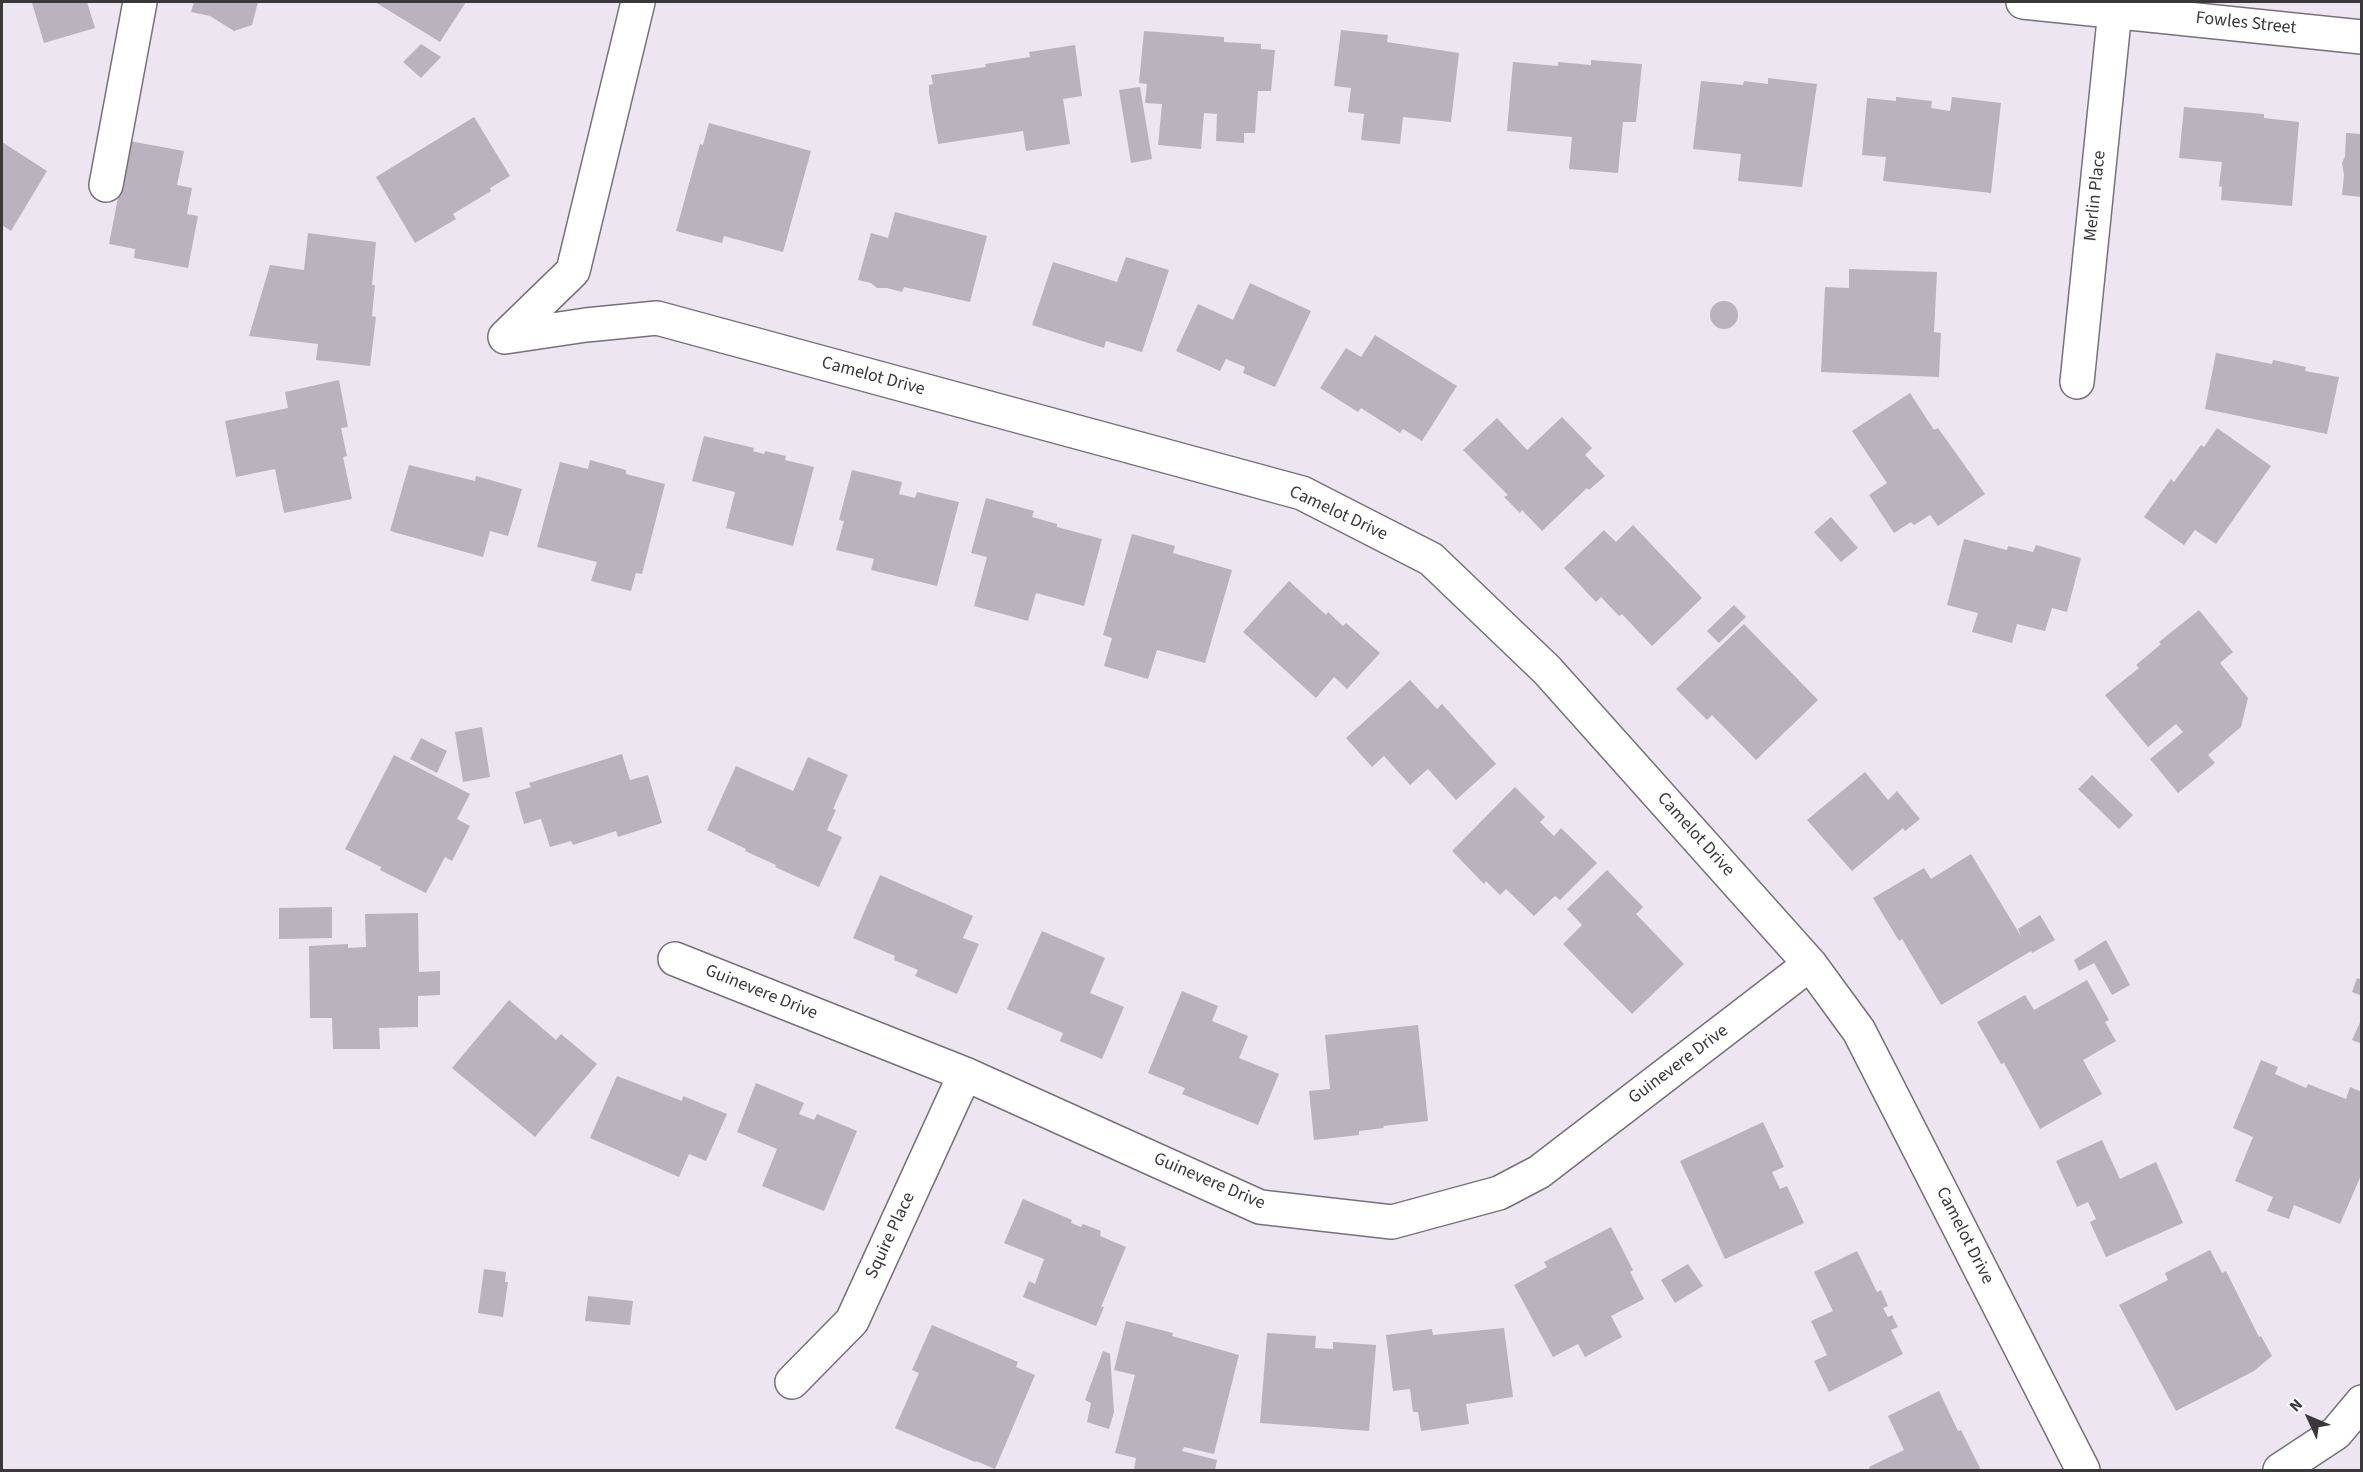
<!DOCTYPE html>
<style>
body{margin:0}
#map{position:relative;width:2363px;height:1472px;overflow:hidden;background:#ede5f0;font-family:"Source Sans 3",sans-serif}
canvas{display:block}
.frame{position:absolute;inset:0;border:3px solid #3b383c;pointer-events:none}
.north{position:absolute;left:2279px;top:1388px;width:60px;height:60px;-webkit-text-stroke:4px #fff;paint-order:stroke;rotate:314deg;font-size:16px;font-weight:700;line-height:24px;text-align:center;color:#3b383c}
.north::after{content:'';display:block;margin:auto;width:21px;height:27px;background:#3b383c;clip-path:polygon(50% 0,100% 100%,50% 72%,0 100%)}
</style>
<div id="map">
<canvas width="2363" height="1472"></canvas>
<div class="frame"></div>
<div class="north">N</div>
</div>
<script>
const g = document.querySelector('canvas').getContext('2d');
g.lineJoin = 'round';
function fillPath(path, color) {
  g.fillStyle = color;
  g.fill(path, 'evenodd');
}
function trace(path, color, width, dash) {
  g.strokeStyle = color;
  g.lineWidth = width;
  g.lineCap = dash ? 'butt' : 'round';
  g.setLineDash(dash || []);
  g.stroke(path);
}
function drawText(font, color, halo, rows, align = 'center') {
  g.font = font + ' "Source Sans 3",sans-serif';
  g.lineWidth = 4.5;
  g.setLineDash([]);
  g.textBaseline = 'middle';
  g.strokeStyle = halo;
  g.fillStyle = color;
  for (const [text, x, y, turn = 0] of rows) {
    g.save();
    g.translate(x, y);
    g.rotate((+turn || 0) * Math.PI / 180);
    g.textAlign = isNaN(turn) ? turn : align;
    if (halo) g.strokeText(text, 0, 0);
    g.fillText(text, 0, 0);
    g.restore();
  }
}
fillPath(new Path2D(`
 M38,2h49l8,26 -51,15 -12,-40z
 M194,2h64l-6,23 -18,6 -24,-15 -19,-4z
 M375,2h91l-26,40z
 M1341,30l47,5 -1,7 72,11 -8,69 -48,-5 -3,27 -39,-4 3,-26 -16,-2 3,-24 -17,-2z
 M1144,31l80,6v5l37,2v5l14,1 -4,41h-13l-3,42h-11v10l-28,-2 1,-27 -13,-1 -3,36 -43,-4 4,-41 -17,-1 2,-19 -8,-1z
 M421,44l20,13 -20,21 -18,-16z
 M1075,45l7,51 -19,3 7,45 -44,7 -3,-20 -85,13 -9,-51v-8l4,-1 -2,-9 55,-8 -1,-3 45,-7 -1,-5z
 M1591,60l51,4 -6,58h-13l-5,51 -49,-4 3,-32 -65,-6 6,-69 45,4v-4l33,3z
 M1768,78l49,6 -15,103 -64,-6 3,-27 -48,-5 8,-68 42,4 1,-4 24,3z
 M1140,87l12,72 -21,4 -12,-73z
 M1896,97l36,4 -1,7 19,3 2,-14 49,6 -10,90 -108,-12 3,-24 -24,-2 5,-57 29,3z
 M2184,107l80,7v4l35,4 -7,84 -71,-6 1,-13 -3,-1 3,-24 -43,-4z
 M474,117l36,59 -20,12 1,3 -38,23 3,5 -41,24 -39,-66z
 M709,123l102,28 -28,101 -59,-16 -2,7 -46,-12 24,-87 3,1z
 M2346,133l16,1v63l-20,-2 2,-20 -2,-12 3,-7z
 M129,141l55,10 -7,34 15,3 -5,26 11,2 -10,52 -54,-10 1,-9 -26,-5z
 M2,142l45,29 -36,60 -9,-6z
 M895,212l92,24 -17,66 -66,-15 -2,5 -15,-4h-10l-6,-5 -13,-3 13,-47 17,5z
 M308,233l68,9 -4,43h3l-3,31 4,1 -6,49 -54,-6 2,-16 -69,-8 21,-71 34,5z
 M1126,257l43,13 -27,82 -36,-11 -2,7 -72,-23 21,-63 64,20z
 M1849,269l88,3 -3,60 7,1 -2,44 -118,-5 4,-85 24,1z
 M1250,283l61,28 -36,76 -32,-14 2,-6 -19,-8 -6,12 -44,-20 22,-47 35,16z
 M1710 315a14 14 0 1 1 28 0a14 14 0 1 1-28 0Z
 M1375,335l82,51 -35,55 -19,-12 -3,4 -39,-25 -3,4 -38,-24 26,-40 15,9z
 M2216,353l56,11 1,-4 33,7 -1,4 34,6 -12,57 -122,-25z
 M339,380l9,47 -7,1 6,28 -4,1 9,42 -68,14 -9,-44 -39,8 -11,-56 63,-13 -3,-16z
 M1910,393l24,37 4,-2 47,66 -47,32 -8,-11 -16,10 -3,-3 -17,11 -25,-38 18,-12 -35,-52z
 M1562,417l30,31 -7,7 20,21 -16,14 -2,-2 -45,43 -20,-21 -2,3 -16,-16 4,-2 -45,-45 34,-32 30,32z
 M2217,428l54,38 -55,78 -21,-14 -11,15 -40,-28 27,-38 3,3 27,-37 3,2z
 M704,436l50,12 -1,3 11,3 1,-3 21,5 -1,4 29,7 -21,79 -67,-18 9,-36 -43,-11z
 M590,460l36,10v4l39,10 -23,90 -6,-1 -5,18 -40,-10 6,-19 -60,-15 23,-85 28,7z
 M409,465l66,16 1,-5 46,13 -14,47 -18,-5 -7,26 -93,-26z
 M852,470l50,12 -3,12 16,4 2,-6 42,10 -22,84 -66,-16 3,-11 -38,-9 8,-29 -5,-1z
 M986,498l48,13 -2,6 25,7v3l45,12 -18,67 -48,-13 -8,28 -54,-15 13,-49 -16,-4z
 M1831,517l27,31 -17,14 -27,-30z
 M1633,525l69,73 -50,48 -30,-32 -3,2 -18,-19 -5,5 -32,-34 40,-38 12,12z
 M1132,534l43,12 -2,7 59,17 -27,93 -48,-13 -9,29 -44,-13 8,-28 -9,-3z
 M1964,539l43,11 1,-4 25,6 3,-7 45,13 -14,54 -15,-4 -7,23 -28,-7 -5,19 -40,-11 6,-19 -31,-8z
 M1289,581l37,34 2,-3 15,14 3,-3 34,30 -33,36 -13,-12 -18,21 -73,-66z
 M1734,605l12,12 -27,26 -12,-12z
 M2199,610l34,42 -13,11 28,35 -7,29 -33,28 7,8 -37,30 -28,-34 33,-27 -7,-8 -28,23 -43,-52 34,-27 -3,-3 25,-21 -2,-2z
 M1744,624l74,76 -62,60 -44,-45 -5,5 -31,-31z
 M1410,680l27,29 5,-5 54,60 -40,36 -28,-31 -18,16 -26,-29 -12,11 -26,-29z
 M482,727l8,50 -27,5 -8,-50z
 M421,738l26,13 -10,22 -27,-14z
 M622,754l8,26 18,-5 14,48 -44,14 -2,-6 -43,14 -2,-4 -21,6 -9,-28 -17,5 -9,-32 16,-5 -2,-4z
 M394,755l76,39 -13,25 13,7 -18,35 -7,-4 -19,36 -46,-23 1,-3 -36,-18z
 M808,757l40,18 -15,34 3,1 -9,20 15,7 -23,50 -44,-20 1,-2 -31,-14 1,-2 -39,-19 29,-64 57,25z
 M1865,772l23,28 9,-9 23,28 -15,12 -2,-3 -51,43 -45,-51z
 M2092,775l41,40 -14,14 -41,-40z
 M1515,787l30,30 -5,5 14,14 7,-8 36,35 -37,37 -5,-4 -21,20 -28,-27 -6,6 -14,-14 -2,3 -32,-33z
 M1971,854l51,84 -4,-9 22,-14 15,25 -23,13 -1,-2 -90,54 -39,-66 -3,2 -26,-43 51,-30 7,11z
 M1607,870l36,37 -7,7 48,50 -52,50 -69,-70 19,-19 -15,-16z
 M880,875l93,41 -10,22 16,6 -22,50 -42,-18 3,-6 -24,-10 1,-4 -42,-18z
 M332,907v31l-53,1v-31z
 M418,913l1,59 21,-1v24l-22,1v31l-39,1 1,21h-47l-1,-31h-22l-1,-72 39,-2v4l18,-1 -1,-33z
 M1042,931l63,27 -15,35 34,14 -22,52 -42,-18 3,-8 -56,-24z
 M2106,940l24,45 -18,10 -18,-32 -15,8 -5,-11z
 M2357,978l5,2v16l-10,-4z
 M2087,980l22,40 -4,2 11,19 -33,19 19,34 -62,35 -36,-66 -3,1 -24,-42 48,-27 9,15z
 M1182,991l36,15 -6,15 36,15 -9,22 40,16 -21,51 -76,-31 3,-6 -37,-15z
 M509,1000l47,40 5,-6 36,30 -62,73 -83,-69z
 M2362,1018v26l-10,-4z
 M1418,1025l10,96 -45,5 1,2 -25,3v4l-45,5 -5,-49 21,-2 -5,-54z
 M2261,1060l17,7 -3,7 31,14 2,-4 38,15 4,-12 12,5v81l-22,51 -46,-19 -5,14 -22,-8 6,-14 -38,-16 18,-44 -20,-9z
 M617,1076l65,25 1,-5 44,18 -21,47 -17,-7 -10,23 -89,-39z
 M756,1083l48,20 -5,11 15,6 3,-6 40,17 -33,80 -62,-25 15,-37 -40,-17z
 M1763,1122l21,45 -12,5 8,17 7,-3 17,37 -79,36 -45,-98z
 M2102,1140l18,39 36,-17 27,61 -77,34 -16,-35 6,-3 -8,-17 -11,5 -21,-46z
 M1023,1199l49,21 -1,3 10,4 2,-3 18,7 -1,5 26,11 -25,60h3l-8,19 -73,-29 6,-16 6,3 9,-25 -40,-16z
 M1611,1227l22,43 -3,2 14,27 -33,17 11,21 -37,20 -7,-13 -25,13 -39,-72 33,-18 -3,-5z
 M2210,1250l12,23 4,-2 33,66 2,-1 11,20 -18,15 -78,40 -57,-106 49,-25 -3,-7z
 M1857,1251l20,41 4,-2 7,16 -5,2 5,9 4,-2 6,12 -7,3 12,24 -74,38 -15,-31 13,-6 -16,-34 22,-10 -19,-39z
 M1688,1264l15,22 -28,17 -14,-23z
 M484,1269l22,3 -1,10h3l-5,35 -25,-4z
 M588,1296l45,5 -3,24 -45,-4z
 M1126,1321l47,12 -1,3 67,19 -25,99 -30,-7 -2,4 35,9 -2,10h-81l2,-12 -21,-5 20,-78 -21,-5z
 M932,1325l86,37 -2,5 19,8 -40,94 -19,-8 -1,1 -80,-34 24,-55 -7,-3z
 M1504,1328l9,69 -47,7 3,20 -48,7 -3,-19h-5l-3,-23 -17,2 -7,-56 46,-6 1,6z
 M1267,1333l49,3 -1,12 18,1v-7l43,3 -7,86 -109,-8z
 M1103,1351l7,3 4,58 -5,17 -22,-7 4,-19 -6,-3z
 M1939,1391l19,40 3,-1 20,40h-111l-1,-3 35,-17 -16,-34z`), '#bab3bd');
const minor = new Path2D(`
 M638,2l-65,269 -68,66 81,-12 71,-7 645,175 129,66 116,111 263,294 49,67 224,439
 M2023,2l339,35
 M106,185l34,-183
 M2077,382l38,-372
 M675,959l290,115 295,133 132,15 107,-29 40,-21 271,-208
 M792,1382l60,-61 113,-247
 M2280,1470l56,-37 26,-31`);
trace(minor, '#777079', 36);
trace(minor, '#fff', 33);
drawText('18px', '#3b383c', '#fff', [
 ["Fowles Street",2246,24,6],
 ["Merlin Place",2096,196,-84],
 ["Camelot Drive",873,377,15],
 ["Camelot Drive",1338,514,25],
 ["Camelot Drive",1695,835,48],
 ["Guinevere Drive",761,993,22],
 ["Guinevere Drive",1679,1065,-37],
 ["Guinevere Drive",1209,1182,23],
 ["Squire Place",891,1236,-65],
 ["Camelot Drive",1964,1236,63]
]);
</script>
